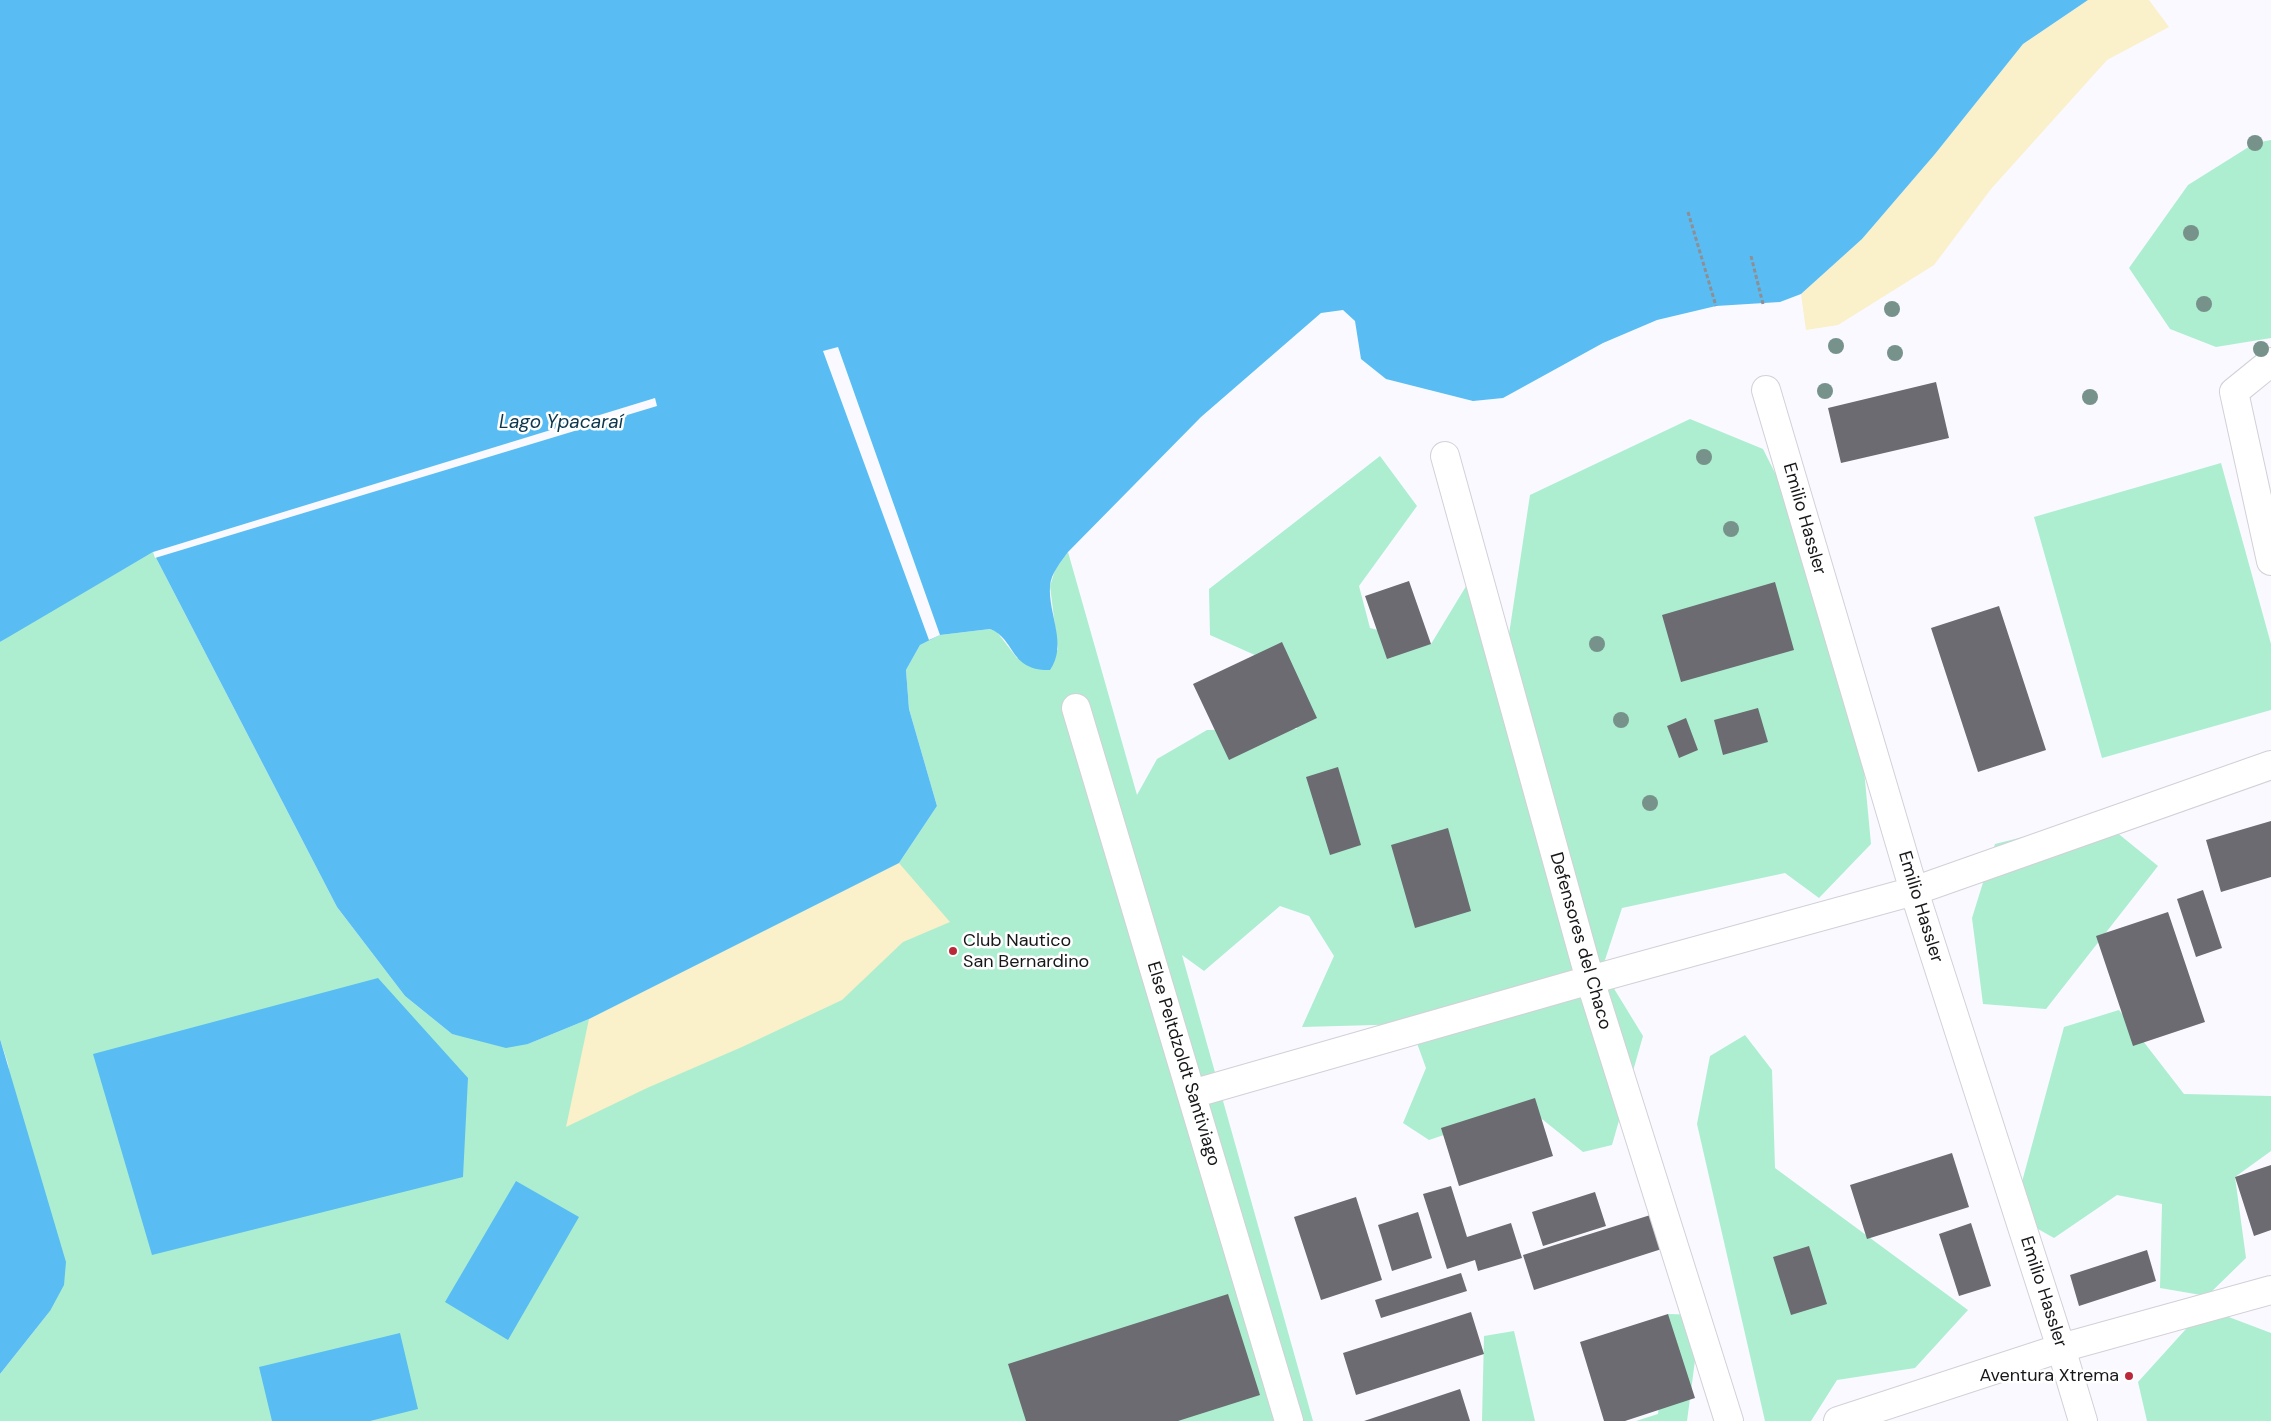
<!DOCTYPE html>
<meta charset="utf-8">
<style>
body{margin:0}
canvas{display:block;background:#f9f9ff}
</style>
<canvas width="2271" height="1421"></canvas>
<script>
const g = document.querySelector('canvas').getContext('2d');
g.lineJoin = 'round';
function fillPath(path, color) {
  g.fillStyle = color;
  g.fill(path, 'evenodd');
}
function trace(path, color, width, dash) {
  g.strokeStyle = color;
  g.lineWidth = width;
  g.lineCap = dash ? 'butt' : 'round';
  g.setLineDash(dash || []);
  g.stroke(path);
}
function drawText(font, color, halo, rows, align = 'center') {
  g.font = font + ' "DM Sans",sans-serif';
  g.lineWidth = 5;
  g.setLineDash([]);
  g.textBaseline = 'middle';
  g.strokeStyle = halo;
  g.fillStyle = color;
  for (const [text, x, y, turn = 0] of rows) {
    g.save();
    g.translate(x, y);
    g.rotate((+turn || 0) * Math.PI / 180);
    g.textAlign = isNaN(turn) ? turn : align;
    if (halo) g.strokeText(text, 0, 0);
    g.fillText(text, 0, 0);
    g.restore();
  }
}
fillPath(new Path2D(`
 M2271,140v198l-55,9 -46,-18 -41,-61 59,-83 67,-42z
 M1690,419l73,30 87,173 21,222 -52,54 -34,-25 -163,35 -20,61 41,67 -31,109 -29,7 -56,-45 -98,33 -26,-17 23,-55 -16,-44 -108,3 32,-71 -25,-40 -29,-10 -76,65 -22,-16 131,466h-1313v-47l50,-63 -42,-247 -8,-25v-397l20,-13 133,-77 184,355 68,89 47,38 76,10 61,-25 310,-156 38,-57 -28,-97 -3,-39 14,-25 20,-10 50,-6 7,3 20,26 41,-8 -8,-64 5,-16 13,-18 69,243 20,-36 50,-29 90,-1 -13,-61 -74,-33 -1,-46 171,-133 37,50 -58,80 11,42 61,16 37,-61 40,58 22,-146z
 M2221,463l50,181v66l-169,48 -68,-241z
 M2099,818l59,48 -112,143 -63,-5 -11,-86 23,-74z
 M2119,1010l65,84 87,2v55l-36,26 11,81 -39,38 -47,-8 2,-84 -45,-9 -63,43 -41,-23 51,-188z
 M1745,1035l27,35 3,98 193,142 -53,58 -78,12 -26,41h-46l-68,-297 13,-68z
 M2205,1308l66,25v88h-124l-9,-39z
 M1668,1314l33,1 -14,106h-51l22,-7z
 M1514,1331l21,90h-53l2,-85z`), '#adeed0');
fillPath(new Path2D(`
 M2088,0h61l20,27 -62,33 -116,129 -57,76 -96,60 -32,5 -5,-36 61,-55 73,-85 88,-110z
 M899,863l51,59 -47,20 -61,58 -100,47 -95,41 -81,39 23,-108z`), '#faf0ca');
fillPath(new Path2D(`
 M0,0h2088l-65,44 -88,110 -73,85 -61,55 -21,8 -64,4 -59,14 -54,23 -100,55 -30,3 -87,-22 -25,-20 -6,-38 -12,-11 -22,3 -120,104 -133,135c-7,10 -17,21 -18,34 -2,28 18,59 0,84 -41,1 -34,-31 -60,-41l-50,6 -20,10 -14,25 3,39 28,97 -38,57 -310,156 -61,25 -22,4 -54,-14 -47,-38 -68,-89 -184,-355 -153,90z
 M378,978l90,100 -5,99 -311,78 -59,-201z
 M0,1039l66,223 -2,23 -14,26 -50,63z
 M516,1181l63,36 -71,123 -63,-38z
 M400,1333l18,76 -48,12h-98l-13,-54z`), '#59bdf3');
fillPath(new Path2D(`
 M838,347l102,288 -11,5 -106,-289z
 M655,398l2,8 -502,152 -2,-6z`), '#f9f9ff');
fillPath(new Path2D(`
 M1936,382l13,56 -108,25 -13,-55z
 M1409,581l22,63 -44,15 -22,-63z
 M1775,582l19,68 -113,32 -19,-67z
 M1999,606l47,144 -68,22 -47,-144z
 M1282,642l35,76 -88,42 -36,-76z
 M1758,708l10,34 -45,13 -9,-35z
 M1686,718l12,32 -19,8 -12,-32z
 M1338,767l23,78 -31,10 -24,-78z
 M2271,821v56l-50,15 -15,-52z
 M1448,828l23,83 -56,17 -24,-83z
 M2203,890l19,58 -26,9 -19,-58z
 M2168,912l37,110 -72,24 -37,-110z
 M1535,1098l18,58 -94,30 -18,-58z
 M1952,1153l17,54 -102,32 -17,-54z
 M2271,1165v65l-17,6 -19,-59z
 M1451,1186l16,51 44,-14 11,35 -44,13 -3,-11 -28,9 -24,-75z
 M1595,1192l11,34 -63,20 -11,-34z
 M1356,1197l26,83 -61,20 -27,-83z
 M1418,1212l14,46 -40,13 -14,-46z
 M1660,1212l11,34 -137,44 -11,-35z
 M1971,1223l20,63 -32,10 -20,-62z
 M1809,1246l18,58 -36,11 -18,-58z
 M2147,1250l9,31 -77,25 -9,-31z
 M1461,1273l6,18 -86,27 -6,-18z
 M1228,1294l32,101 -82,26h-152l-18,-57z
 M1471,1312l13,42 -128,41 -13,-42z
 M1668,1314l27,84 -70,23h-21l-24,-79z
 M1460,1389l10,32h-106z`), '#6b6b71');
const minor = new Path2D(`
 M2271,362l-37,30 37,169
 M1766,390l148,501 147,457 22,73
 M1445,456l145,524 139,441
 M1076,708l213,713
 M1192,1094l398,-114 324,-89 357,-126
 M1838,1421l223,-73 210,-58`);
trace(minor, '#d1d1d7', 30);
trace(new Path2D(`
 M1688,212l28,94
 M1751,256l12,48`), '#8e8e93', 3, [4, 2.5]);
trace(minor, '#fff', 28);
g.fillStyle = '#77928a';
for (const [x, y] of [
 [2255,143],
 [2191,233],
 [2204,304],
 [1892,309],
 [1836,346],
 [2261,349],
 [1895,353],
 [1825,391],
 [2090,397],
 [1704,457],
 [1731,529],
 [1597,644],
 [1621,720],
 [1650,803]
]) {
  g.beginPath();
  g.arc(x, y, 8, 0, 2 * Math.PI);
  g.fill();
}
for (const [x, y, r, color] of [
 [953,951,5,"#ba293a"],
 [2129,1376,5,"#ba293a"]
]) {
  const dot = new Path2D();
  dot.arc(x, y, r, 0, 2 * Math.PI);
  g.fillStyle = color;
  g.fill(dot);
  trace(dot, '#fff', 2);
}
drawText('18px', '#17171a', '#fff', [
 ["Emilio Hassler",1804,519,74],
 ["Emilio Hassler",1920,907,73],
 ["Defensores del Chaco",1580,941,74],
 ["Else Peltdzoldt Santiviago",1183,1064,73],
 ["Emilio Hassler",2043,1292,72]
]);
drawText('18px', '#17171a', '#fff', [
 ["Club Nautico",963,941],
 ["San Bernardino",963,962],
 ["Aventura Xtrema",2119,1376,"right"]
], 'left');
drawText('italic 19px', '#0b374d', '#fff', [
 ["Lago Ypacaraí",561,423]
]);
</script>
